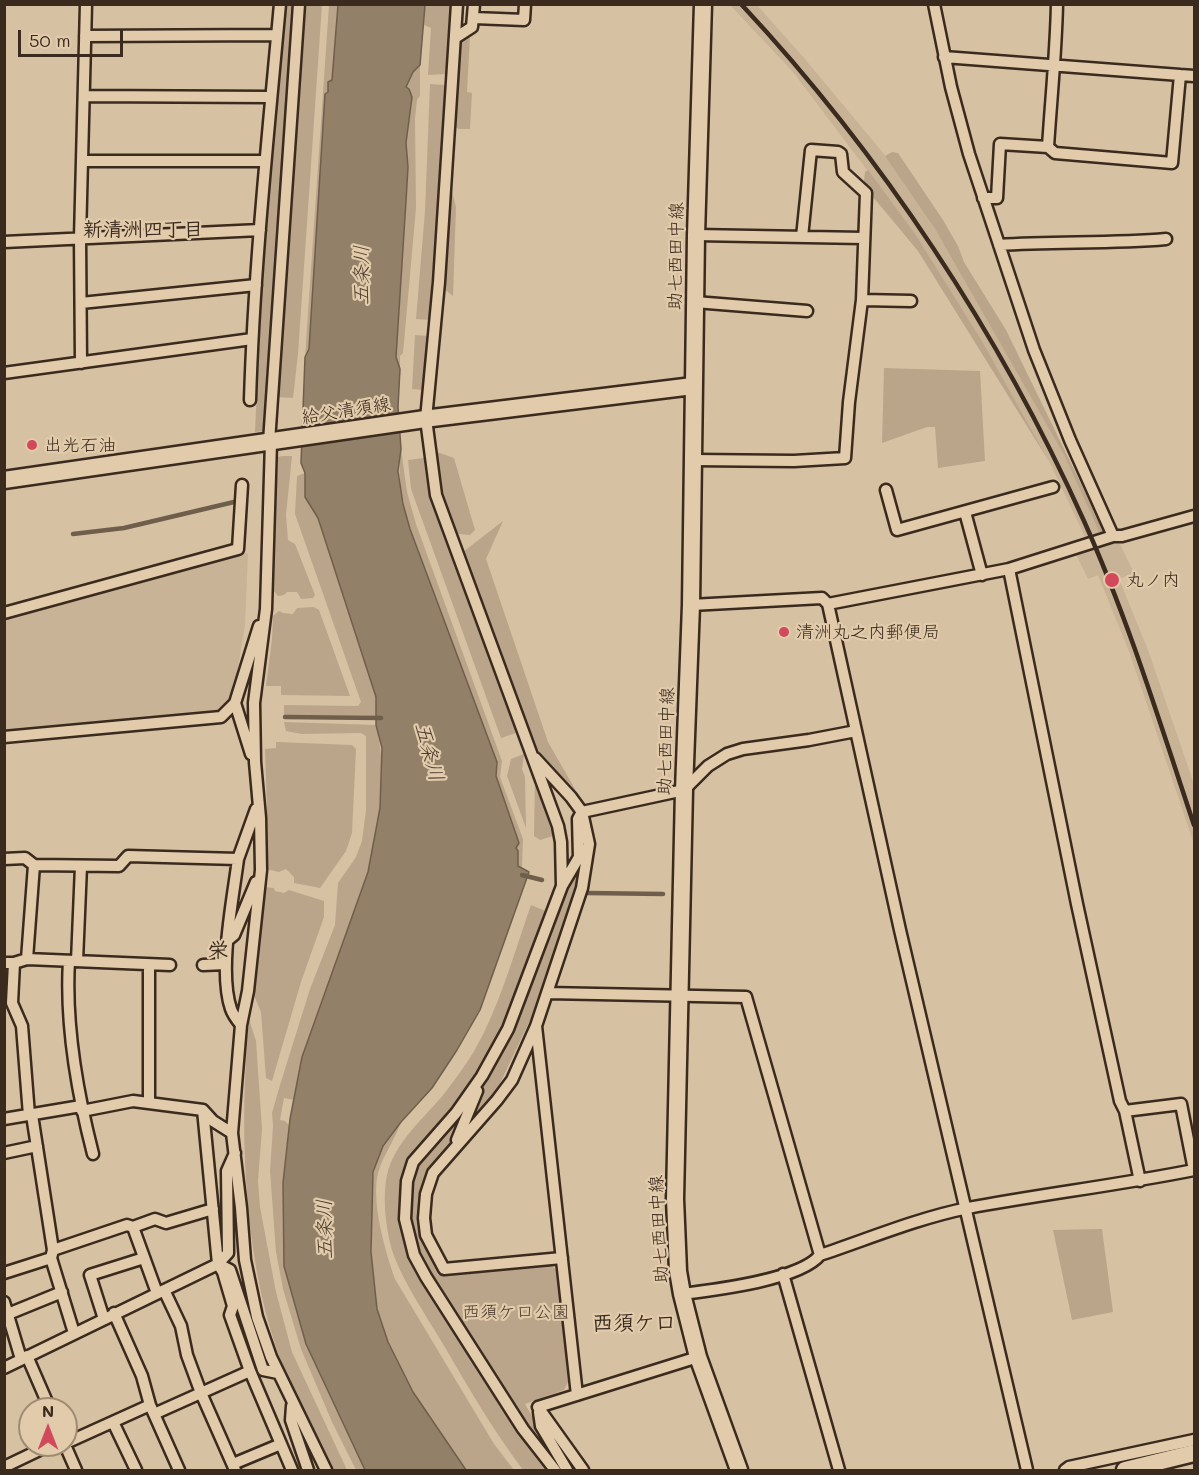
<!DOCTYPE html>
<meta charset="utf-8">
<style>
body{margin:0}
#map{position:relative;width:1199px;height:1475px;overflow:hidden;background:#d7c1a3;font-family:Mali,sans-serif}
canvas{display:block}
.frame{position:absolute;inset:0;border:6px solid #3b2a1e;pointer-events:none}
.north{position:absolute;left:18px;top:1397px;width:60px;height:60px;box-sizing:border-box;background:#e1cbab;border:2px solid #9f8b73;border-radius:50%;rotate:0deg;font-size:16px;font-weight:700;line-height:24px;text-align:center;color:#3b2a1e}
.north::after{content:'';display:block;margin:auto;width:21px;height:27px;background:#d1495b;clip-path:polygon(50% 0,100% 100%,50% 72%,0 100%)}
.scale{position:absolute;left:18px;top:30px;width:105px;height:27px;box-sizing:border-box;border:3px solid #3b2a1e;border-top:0;padding-left:8px;font-size:18px;line-height:21px;white-space:nowrap;color:#3b2a1e;-webkit-text-stroke:4px #e1cbab;paint-order:stroke}
</style>
<div id="map">
<canvas width="1199" height="1475"></canvas>
<div class="frame"></div>
<div class="north">N</div>
<div class="scale">50 m</div>
</div>
<script>
const g = document.querySelector('canvas').getContext('2d');
g.lineJoin = 'round';
function fillPath(path, color) {
  g.fillStyle = color;
  g.fill(path, 'evenodd');
}
function trace(path, color, width, dash) {
  g.strokeStyle = color;
  g.lineWidth = width;
  g.lineCap = dash ? 'butt' : 'round';
  g.setLineDash(dash || []);
  g.stroke(path);
}
function drawText(font, color, halo, rows, align = 'center') {
  g.font = font + ' Mali,"Klee One",sans-serif';
  g.lineWidth = 4.5;
  g.setLineDash([]);
  g.textBaseline = 'middle';
  g.strokeStyle = halo;
  g.fillStyle = color;
  for (const [text, x, y, turn = 0] of rows) {
    g.save();
    g.translate(x, y);
    g.rotate((+turn || 0) * Math.PI / 180);
    g.textAlign = isNaN(turn) ? turn : align;
    if (halo) g.strokeText(text, 0, 0);
    g.fillText(text, 0, 0);
    g.restore();
  }
}
fillPath(new Path2D(`
 M730,5h27l47,53 80,96 51,75 130,228 36,79 -14,5 -37,-78 -68,-122 -66,-106 -123,-163z
 M1103,542h16l15,31 -15,6 29,71 46,134v60l-64,-190 -32,-79 -10,4 -13,-27z
 M248,553l-3,72 -9,54 -7,26 -9,10 -215,18v-114z`), '#c8b396');
fillPath(new Path2D(`
 M286,5h8l-31,426 -8,1c7,-143 13,-286 31,-427z
 M304,5h18l-24,349 -5,44 -17,-1z
 M329,5h9l-6,76 -4,11 -3,2 -16,255 -4,8z
 M425,5h27l-5,69 -19,1 3,-47 -7,-3z
 M470,35l-3,57 5,1 -2,36h-11l-6,-3 6,-81 4,-6z
 M420,65v31l-3,4 -2,19 1,89 -13,145 -3,3v13l-4,-12 10,-156 2,-34 -2,-24 6,-46 -6,-9 7,-16z
 M430,84l16,1 -17,235 -13,-1 9,-108z
 M892,152l6,1 45,67 15,26 6,16 42,68 98,201 -1,4 -2,1 -36,-79 -130,-228 -50,-73z
 M868,170l48,65 66,106 68,122 -132,-212 -45,-54 -9,-16 1,-9z
 M451,188l5,19 -3,89 -9,-7z
 M415,335l13,1 -4,54 -12,-1z
 M884,368l96,3 5,90 -47,7 -3,-41h-8l-45,16z
 M401,449l6,43 9,32 86,237 -2,16 23,62 -1,29 -4,-2v-15l-2,-2 3,-6 -23,-67 1,-14 -87,-233c-8,-29 -13,-51 -9,-80z
 M437,452l17,6 21,72 -5,5 -11,-1 -5,-4 -17,-57z
 M282,456h10l-6,59 2,25 7,4 20,51 -2,3 -12,1 -4,-7h-10l-3,3 -6,1 -5,-6 1,-82 4,-51z
 M424,458l2,18 6,24 87,232 -18,6 -90,-249 -3,-29z
 M305,473v24l13,21 58,179v19l-92,-1v-10l74,1 3,-4 -66,-188 2,-38z
 M503,521l-17,38 62,183 35,61 -46,-50 -74,-201z
 M314,607l5,3 31,86 -69,-1v-9h-15l6,-47 1,-23 6,-5 4,2 10,1 4,-6z
 M284,722l92,3c26,107 -39,230 -73,330 -4,14 -6,30 -9,45l-10,-2 -4,22 5,1 4,4 -6,58 1,83 22,78 59,126h-9l-24,-48 -31,-73 -18,-60 -7,-37 -6,-81 3,-45 -1,-13 8,-28 30,-96 25,-64 3,-42 18,-26 6,-16 4,-31v-74l-5,-3 -59,1 -16,-3z
 M276,742l76,3 4,4 -4,84 -6,18 -26,37 -26,-5v-6l-8,-8 -7,3 -13,-3 1,-61 -2,-59 11,-1z
 M524,754l-2,15 3,8 1,51 -19,-52 4,-17z
 M535,779l18,57 -13,4 -6,-4z
 M583,863l-10,43 -42,112 -38,80 -28,34 22,-56 25,-41 64,-167z
 M265,887l9,1 1,3 9,2 5,-3 35,11v16l-23,65 -29,99 -6,-3 -5,-66 -8,-19z
 M531,905l15,6c-18,53 -36,107 -65,157 -14,25 -35,47 -53,69 -6,6 -13,13 -18,21 -22,33 -5,86 9,119l99,153 29,40h-24c-30,-40 -55,-83 -80,-126 -17,-29 -37,-57 -49,-88 -8,-23 -12,-57 -7,-81 7,-32 37,-57 57,-81 10,-13 20,-27 29,-41 26,-44 41,-100 58,-148z
 M249,1019l7,22 6,88 -4,52 2,26 16,85 16,60 55,118h-14c-21,-39 -42,-78 -56,-120 -34,-99 -38,-226 -28,-331z
 M470,1104c-5,11 -10,23 -15,33 -6,10 -15,16 -21,25 -27,39 -14,75 4,113l111,-11 8,6 11,112 -4,8 -39,14 38,66h-3l-31,-43 -99,-150c-13,-31 -31,-81 -11,-112 12,-20 35,-43 51,-61z
 M401,1122c-6,18 -18,33 -23,51 -7,29 7,78 17,106l99,165 20,26h-48c-34,-49 -73,-100 -88,-159 -7,-24 -6,-53 -6,-78 1,-29 -4,-62 12,-89 5,-8 11,-15 17,-22z
 M1102,1229l11,83 -41,8 -19,-90z`), '#baa58a');
const water = new Path2D(`
 M338,5h87l-5,60 -7,7 -7,15 3,2 3,8 -6,46 2,24 -2,34 -10,156 4,12 -2,38 3,42 -3,22 5,33 7,25 87,233 -1,14 23,67 -3,5 2,3v15l11,6 -49,138 -23,40 -25,38 -31,34 -18,24 -10,26 -2,80 6,57 11,33 25,50 53,78h-101l-59,-126 -22,-78 -1,-83 7,-64 12,-62 66,-185 12,-64 2,-60 -6,-23v-28l-58,-179 -13,-21v-24l-4,-10 4,-106 4,-8 16,-255 3,-2v-10l4,-2z`);
fillPath(water, '#928069');
trace(water, '#6f5e4b', 1.5);
trace(new Path2D(`
 M73,534l51,-6 110,-26
 M285,717l96,1
 M522,875l20,5
 M587,893l76,1`), '#6f5e4b', 4.5);
const minor = new Path2D(`
 M457,4l-18,278 -13,137 10,76 122,331 3,16 1,44
 M934,4l17,83 18,67 65,196 36,90 43,96
 M474,18l50,2 1,-16
 M85,36l192,-1
 M455,38l17,-11 2,-23
 M944,57l236,18 -8,88 -117,-10 -7,-6c3,-47 8,-95 9,-143
 M1180,75l14,1
 M84,96l186,1
 M82,161h183
 M983,198h14l3,-54 48,3
 M696,235l167,3
 M4,242l256,-12
 M999,245c55,-4 111,-1 167,-6
 M862,300l49,1
 M695,302l112,9
 M81,303l175,-18
 M81,363l-1,-125 6,-234
 M4,373l248,-34
 M250,400c4,-132 18,-264 30,-396
 M269,442l30,-438
 M271,442l-5,167 -12,94 1,59 5,56 1,52 -13,121 -7,34 -9,108 9,75 4,52 12,57 14,40 55,113
 M693,460l101,1 51,-3 4,-56 13,-102 4,-107 -23,-21 -2,-18 -3,-2 -27,-2 -9,87
 M886,490l11,40 156,-43
 M965,512l17,63
 M1009,569l68,335 43,197 5,10 15,70
 M828,604l181,-35 104,-33h9l72,-20
 M691,605l131,-7 6,6 72,326 127,540
 M4,613l234,-64 4,-64
 M4,737l217,-20 14,-14
 M251,754l-16,-51 24,-77
 M535,758l36,39 11,15 7,32 -7,44 -46,138 41,369
 M4,859l21,-1 9,7 85,1 9,-10 110,3 18,-50
 M238,859c-5,40 -20,112 -7,150 2,6 6,11 10,16
 M228,940l6,-5 22,-53
 M27,959l7,-94
 M69,961c-4,65 8,131 24,193
 M77,961l4,-95
 M4,963h10l13,-4 143,6
 M14,963l-2,40 10,23 7,89
 M203,965l23,-1
 M149,966v137
 M547,993l199,4 74,258
 M536,1026l-24,54 -15,20 -64,73 -7,21 -2,24 2,17 18,34 118,-11
 M203,1110l15,154 5,8 10,34 -3,9 20,56 42,99
 M82,1111l51,-10 70,9 10,11 19,12
 M1125,1111l56,-7 13,66
 M32,1115l21,135 -2,8 23,75
 M4,1119l77,-13
 M457,1140l20,-49
 M4,1153l33,-7
 M133,1227l22,-8 11,4 47,-14
 M53,1250l74,-25 6,2 24,66
 M218,1264l12,6 33,100 15,3
 M4,1273l47,-15
 M783,1274l56,196
 M164,1290l17,36 6,29 14,38 34,77
 M682,1294c32,-4 118,-14 138,-39 48,-16 98,-37 148,-47 75,-14 151,-23 226,-38
 M4,1302l17,57
 M114,1313l28,63 8,29 29,65
 M8,1314l54,-22
 M104,1319l-14,-44 54,-17
 M27,1356l23,53
 M4,1368l214,-104 10,-11 -1,-82 8,-18
 M292,1406l-1,14 17,50
 M539,1412l2,14 26,44
 M154,1414l96,-43
 M113,1422l23,48
 M66,1443l84,-38
 M65,1445l11,25
 M233,1464l48,-20
 M4,1467l46,-22
 M555,1470l-32,-41 -97,-152 -12,-22 -9,-36 2,-38 6,-19 43,-49 26,-37 26,-47 54,-143 17,-29 -1,-38 4,-7 102,-22 24,-24 19,-12 16,-5 66,-9 47,-9
 M583,1470l-45,-63 160,-50
 M1065,1470l4,-3 125,-27`);
const secondary = new Path2D(`
 M703,4l-7,231 -5,370 -7,185 -9,409 3,72 4,23 16,63 41,113
 M4,480l428,-62 261,-32
 M1125,1470l69,-17`);
trace(minor, '#3b2a1e', 15);
trace(secondary, '#3b2a1e', 21);
trace(minor, '#e1cbab', 10);
trace(secondary, '#e1cbab', 16);
trace(new Path2D(`
 M741,4c140,150 259,330 343,517 44,98 76,202 110,304`), '#3b2a1e', 4.5);
for (const [x, y, r, color] of [
 [32,445,6,"#d1495b"],
 [1112,580,8,"#d1495b"],
 [784,632,6,"#d1495b"]
]) {
  const dot = new Path2D();
  dot.arc(x, y, r, 0, 2 * Math.PI);
  g.fillStyle = color;
  g.fill(dot);
  trace(dot, '#e1cbab', 2);
}
drawText('18px', '#3b2a1e', '#e1cbab', [
 ["助七西田中線",676,256,-89],
 ["給父清須線",346,411,-9],
 ["助七西田中線",666,741,-88],
 ["助七西田中線",659,1229,-93]
]);
drawText('18px', '#3b2a1e', '#e1cbab', [
 ["出光石油",44,445],
 ["丸ノ内",1126,580],
 ["清洲丸之内郵便局",796,632]
], 'left');
drawText('18px', '#4e3c2e', '#e1cbab', [
 ["西須ケ口公園",516,1312]
]);
drawText('bold 20px', '#3b2a1e', '#e1cbab', [
 ["新清洲四丁目",143,230]
]);
drawText('italic 20px', '#4c3b2d', '#e1cbab', [
 ["五条川",362,275,-90],
 ["五条川",429,752,75],
 ["五条川",325,1229,-91]
]);
drawText('bold 21px', '#3b2a1e', '#e1cbab', [
 ["栄",218,951],
 ["西須ケ口",634,1324]
]);
</script>
